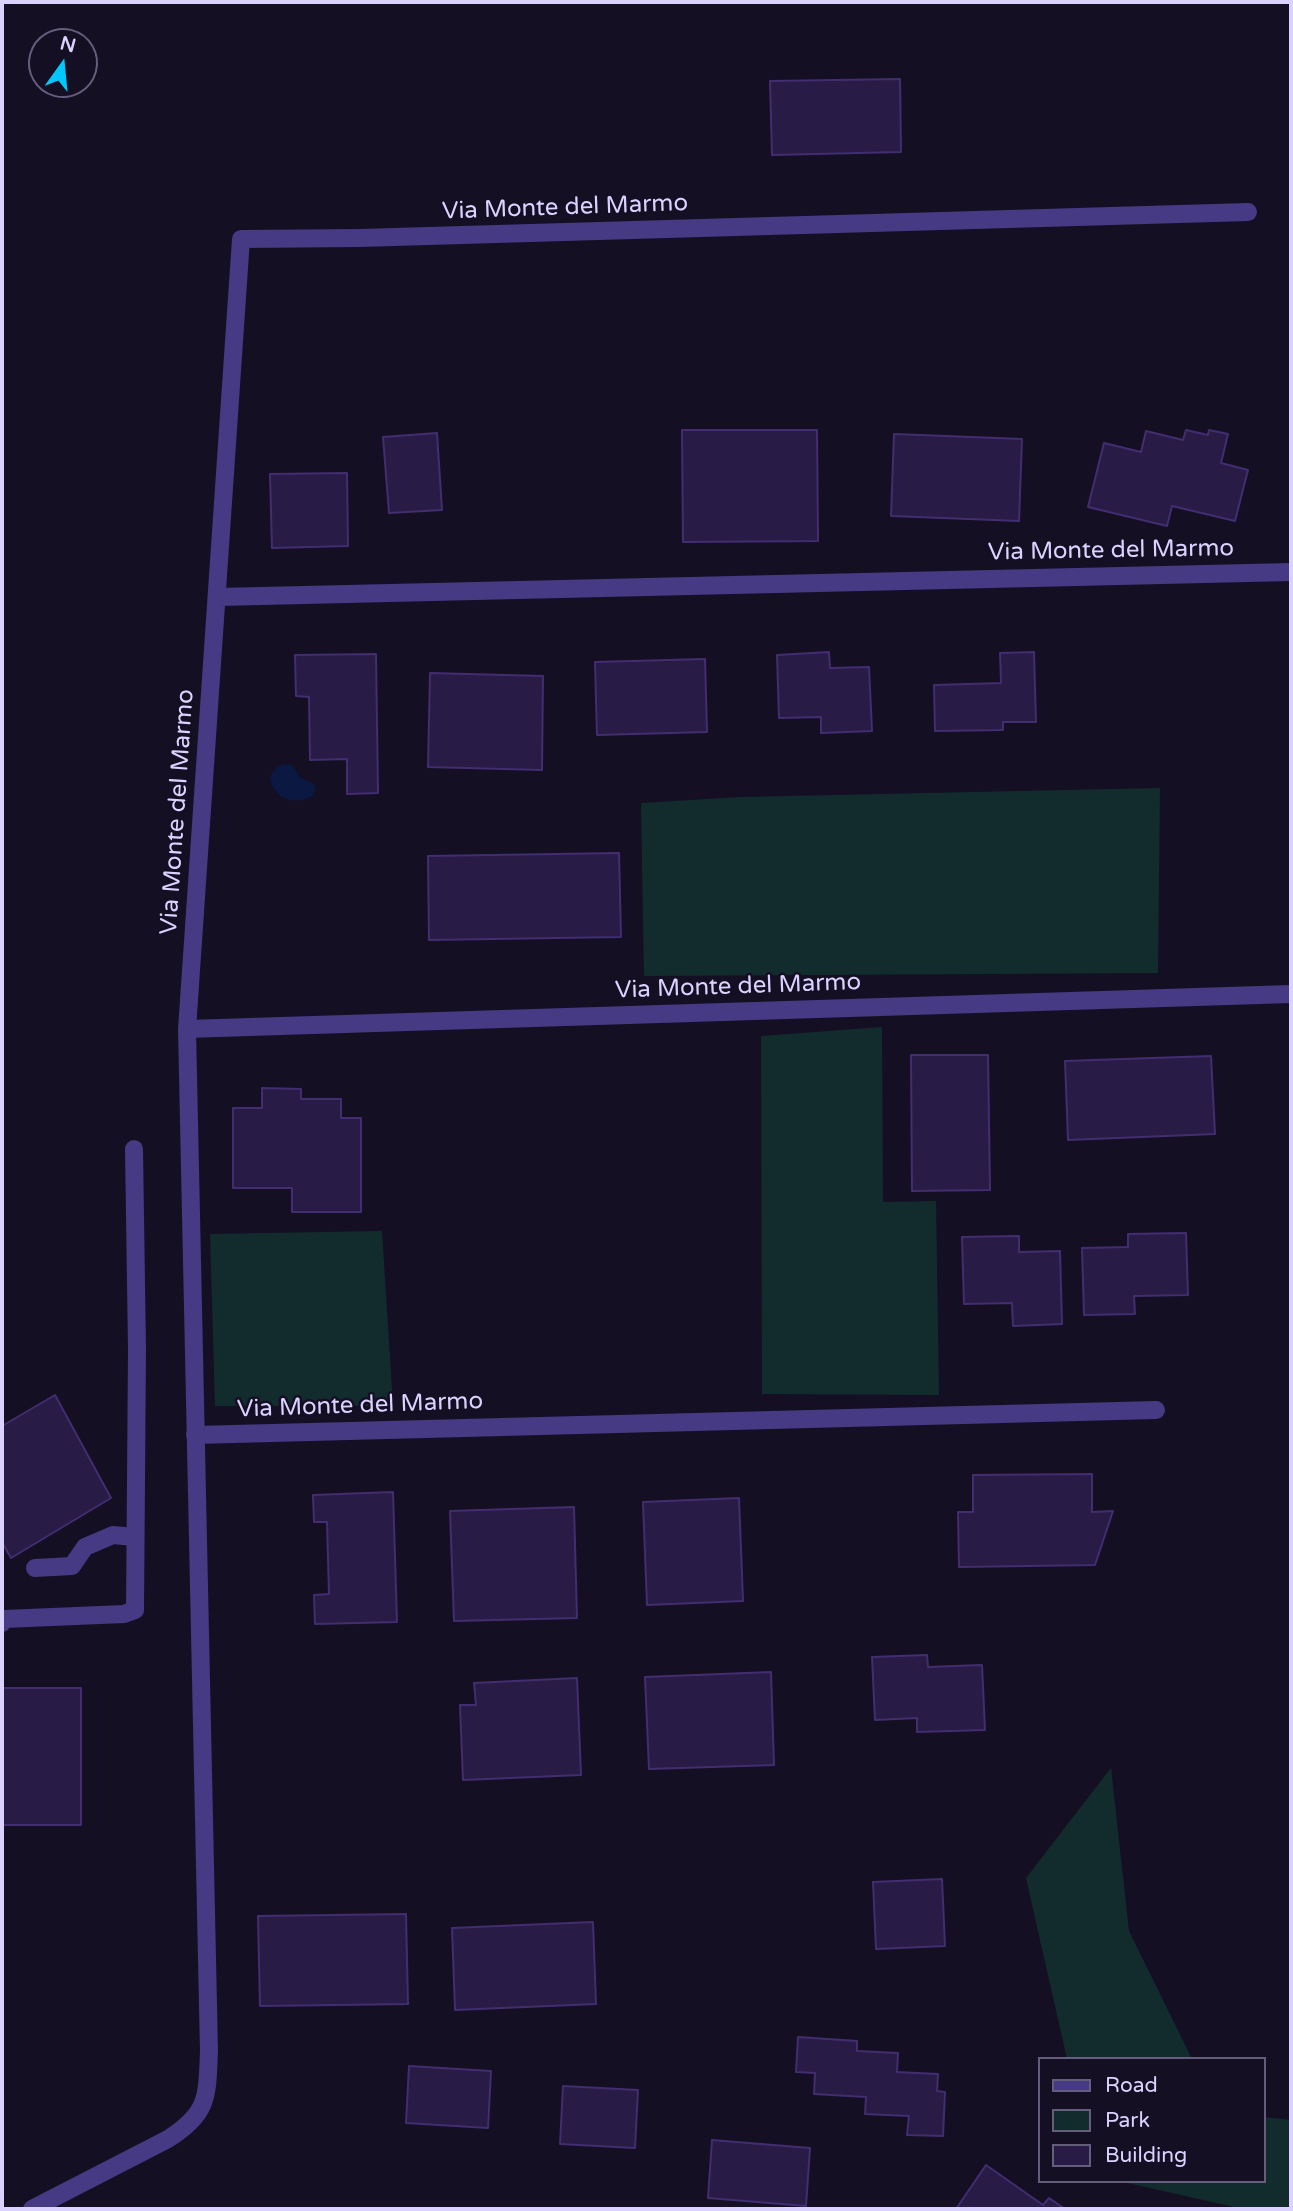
<!DOCTYPE html>
<style>
body{margin:0}
#map{position:relative;width:1293px;height:2211px;overflow:hidden;background:#150f24;font-family:"Varela Round",sans-serif}
canvas{display:block}
.frame{position:absolute;inset:0;border:4px solid #dcd2ff;pointer-events:none}
.legend{position:absolute;left:1038px;top:2057px;width:228px;height:126px;box-sizing:border-box;background:#150f24;border:2px solid #655d7c;margin:0;padding:9px 12px;list-style:none;font-size:21px;color:#dcd2ff}
.legend li{display:flex;align-items:center;gap:14px;height:35px}
.legend b{width:35px;border:2px solid #655d7c}
.north{position:absolute;left:28px;top:28px;width:70px;height:70px;box-sizing:border-box;background:#150f24;border:2px solid #655d7c;border-radius:50%;rotate:15deg;font-size:19px;font-weight:700;line-height:28px;text-align:center;color:#dcd2ff}
.north::after{content:'';display:block;margin:auto;width:24px;height:32px;background:#01c7fc;clip-path:polygon(50% 0,100% 100%,50% 72%,0 100%)}
</style>
<div id="map">
<canvas width="1293" height="2211"></canvas>
<div class="frame"></div>
<ul class="legend">
<li><b style="height:9px;background:#453a83"></b>Road</li>
<li><b style="height:19px;background:#122c2e"></b>Park</li>
<li><b style="height:19px;background:#281b45"></b>Building</li>
</ul>
<div class="north">N</div>
</div>
<script>
const g = document.querySelector('canvas').getContext('2d');
g.lineJoin = 'round';
function fillPath(path, color) {
  g.fillStyle = color;
  g.fill(path, 'evenodd');
}
function trace(path, color, width, dash) {
  g.strokeStyle = color;
  g.lineWidth = width;
  g.lineCap = dash ? 'butt' : 'round';
  g.setLineDash(dash || []);
  g.stroke(path);
}
function drawText(font, color, halo, rows, align = 'center') {
  g.font = font + ' "Varela Round",sans-serif';
  g.lineWidth = 5;
  g.setLineDash([]);
  g.textBaseline = 'middle';
  g.strokeStyle = halo;
  g.fillStyle = color;
  for (const [text, x, y, turn = 0] of rows) {
    g.save();
    g.translate(x, y);
    g.rotate((+turn || 0) * Math.PI / 180);
    g.textAlign = isNaN(turn) ? turn : align;
    if (halo) g.strokeText(text, 0, 0);
    g.fillText(text, 0, 0);
    g.restore();
  }
}
fillPath(new Path2D(`
 M1160,788l-2,185 -514,3 -3,-173 100,-6z
 M882,1027l1,175 53,-1 3,194 -177,-1 -1,-358z
 M382,1231l11,175h-178l-5,-172z
 M1111,1768l18,163 63,128h-125l-41,-181z
 M1263,2117l28,3v89h-48l-124,-28h144z`), '#122c2e');
fillPath(new Path2D(`
 M284,764l8,1 9,13 13,6 2,6 -3,6c-19,9 -39,5 -43,-19l6,-9z`), '#0a1842');
const building = new Path2D(`
 M900,79l1,73 -129,3 -2,-74z
 M682,430h135l1,111 -135,1z
 M1186,430l22,5 1,-5 19,4 -7,29 27,7 -13,51 -63,-15 -5,20 -79,-19 16,-64 37,9 5,-21 37,9z
 M437,433l5,77 -53,3 -6,-76z
 M894,434l128,5 -3,82 -128,-5z
 M347,473l1,73 -76,2 -2,-74z
 M829,652l1,16 39,-1 3,64 -51,2v-16l-42,1 -2,-63z
 M1034,652l2,70h-33v8l-68,1 -1,-46 67,-2 -1,-30z
 M376,654l2,139 -31,1v-35l-37,1 -1,-63 -13,-1 -1,-41z
 M705,659l2,73 -110,3 -2,-73z
 M430,673l113,3 -1,94 -114,-3z
 M619,853l2,84 -192,3 -1,-84z
 M911,1055h77l2,135 -78,1z
 M1211,1056l4,78 -147,6 -3,-79z
 M262,1088l39,1v10h40v19h20v94h-69v-24h-59v-80h29z
 M1186,1233l2,62 -54,1 1,18 -51,1 -2,-67 46,-1v-13z
 M1019,1236v16l41,-1 2,73 -49,2 -1,-23 -48,1 -2,-67z
 M55,1395l56,103 -100,60 -9,-16v-116z
 M1092,1474v38l21,-1 -18,54 -136,2 -1,-55h15v-37z
 M393,1492l4,130 -82,2 -1,-29 15,-1 -2,-72h-13l-1,-27z
 M739,1498l4,103 -96,4 -4,-103z
 M574,1507l3,111 -123,3 -4,-110z
 M927,1655l1,12 54,-2 3,65 -68,2v-14l-42,2 -3,-63z
 M771,1672l3,93 -125,4 -4,-92z
 M577,1678l4,97 -118,5 -3,-75h16l-2,-22z
 M2,1688h79v137h-79z
 M942,1879l3,67 -69,3 -3,-67z
 M406,1914l2,90 -148,2 -2,-90z
 M593,1922l3,82 -141,6 -3,-82z
 M798,2037l59,4v10l41,2 -1,19 41,2 -1,17 8,1 -2,44 -36,-1 2,-19 -44,-2 1,-17 -52,-3 1,-21 -19,-1z
 M409,2066l82,5 -3,57 -82,-5z
 M563,2086l75,4 -3,58 -75,-4z
 M712,2140l98,8 -4,58 -98,-8z
 M986,2165l57,40 6,-7 16,11h-109z`);
fillPath(building, '#281b45');
trace(building, '#422d71', 2);
trace(new Path2D(`
 M195,1435l961,-25`), '#453a83', 18);
trace(new Path2D(`
 M218,597l1073,-25
 M187,1029l1104,-35
 M35,1568l37,-2 13,-19 28,-12 21,2
 M2,1623l2,-4 120,-5 11,-4 2,-260 -3,-201
 M32,2209l136,-70c41,-26 39,-42 41,-88l-22,-1022 54,-790 119,-1 888,-26`), '#453a83', 18);
drawText('24px', '#dcd2ff', '#150f24', [
 ["Via Monte del Marmo",565,208,-2],
 ["Via Monte del Marmo",1111,551,-1],
 ["Via Monte del Marmo",178,812,-86],
 ["Via Monte del Marmo",738,987,-2],
 ["Via Monte del Marmo",360,1406,-2]
]);
</script>
